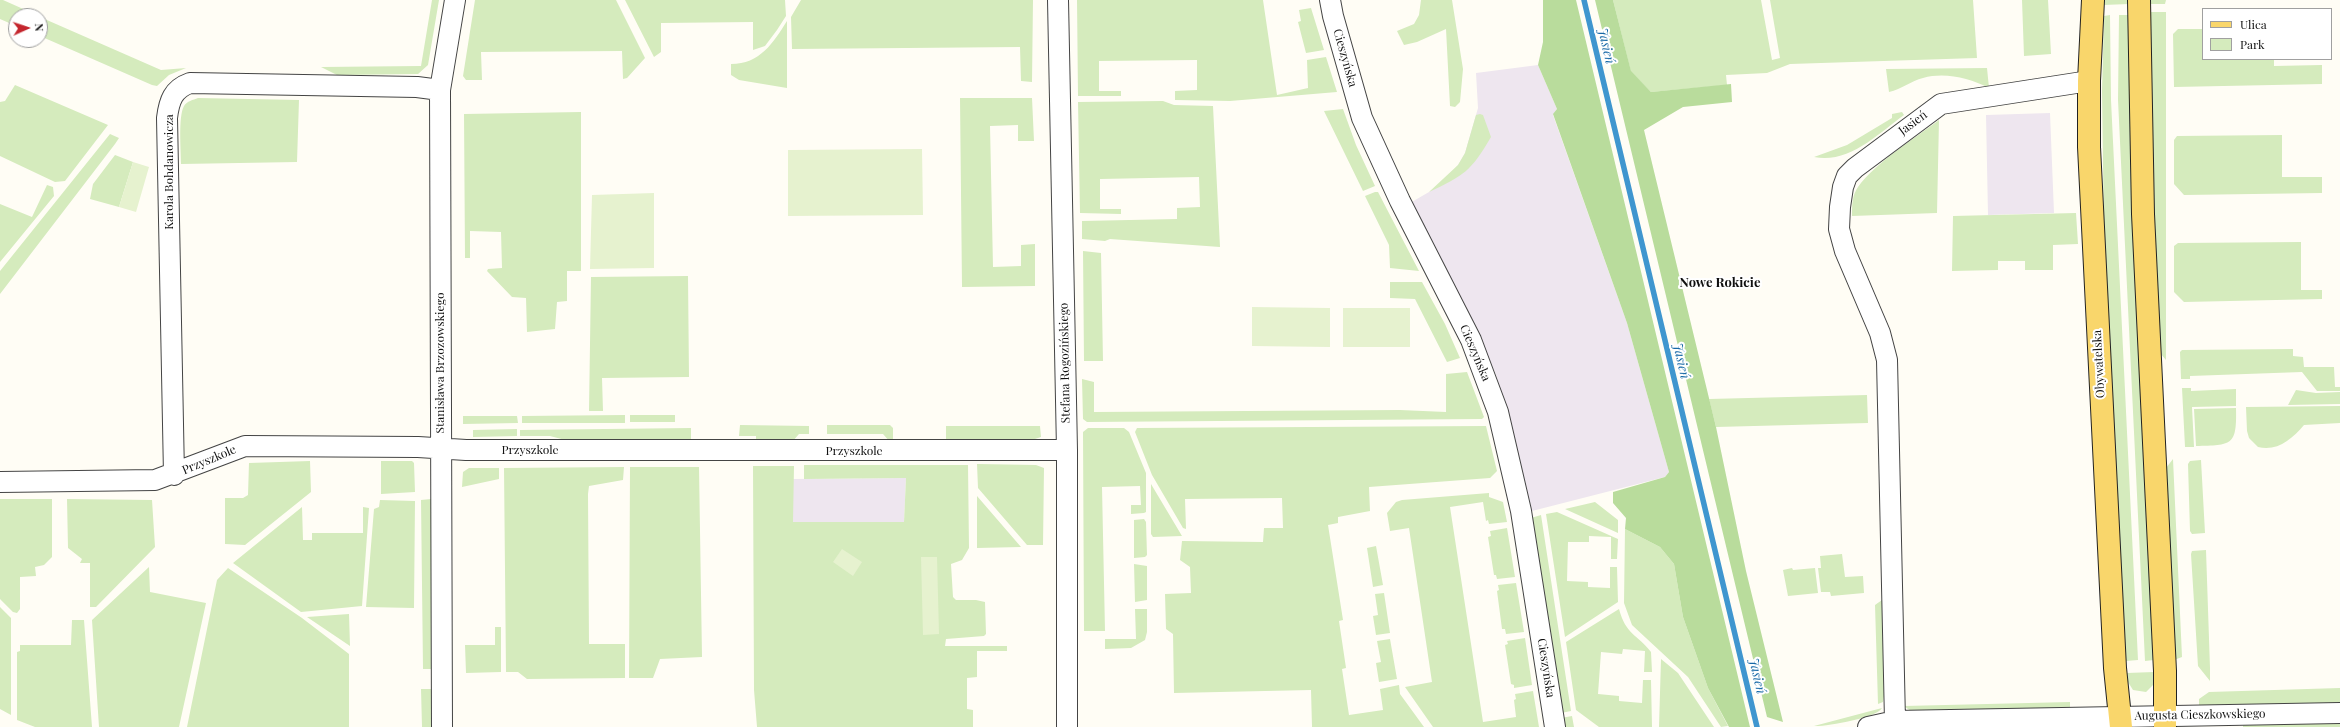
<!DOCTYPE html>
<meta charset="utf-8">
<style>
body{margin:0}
#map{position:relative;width:2340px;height:727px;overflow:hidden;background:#fffdf5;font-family:"Playfair Display",serif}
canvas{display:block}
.legend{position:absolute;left:2202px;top:8px;width:130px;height:52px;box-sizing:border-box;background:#fff;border:1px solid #a0a0a0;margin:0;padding:5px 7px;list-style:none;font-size:12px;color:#111}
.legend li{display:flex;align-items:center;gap:8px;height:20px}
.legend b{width:20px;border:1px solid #a0a0a0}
.north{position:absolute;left:8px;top:8px;width:40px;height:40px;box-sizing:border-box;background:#fff;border:1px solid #a0a0a0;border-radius:50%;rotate:87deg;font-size:11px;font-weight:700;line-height:16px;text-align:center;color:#111}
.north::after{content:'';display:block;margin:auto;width:14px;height:18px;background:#c4262e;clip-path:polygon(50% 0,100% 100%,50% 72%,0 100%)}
</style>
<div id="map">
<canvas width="2340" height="727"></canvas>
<ul class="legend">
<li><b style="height:5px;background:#f9d66b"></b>Ulica</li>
<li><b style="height:11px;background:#d5ebbd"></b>Park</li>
</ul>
<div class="north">N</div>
</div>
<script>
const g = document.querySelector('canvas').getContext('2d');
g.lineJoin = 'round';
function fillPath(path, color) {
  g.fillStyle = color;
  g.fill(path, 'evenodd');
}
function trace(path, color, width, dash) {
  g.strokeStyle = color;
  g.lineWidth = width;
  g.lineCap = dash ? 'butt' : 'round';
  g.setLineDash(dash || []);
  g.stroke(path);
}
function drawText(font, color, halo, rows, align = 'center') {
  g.font = font + ' "Playfair Display",serif';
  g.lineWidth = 4;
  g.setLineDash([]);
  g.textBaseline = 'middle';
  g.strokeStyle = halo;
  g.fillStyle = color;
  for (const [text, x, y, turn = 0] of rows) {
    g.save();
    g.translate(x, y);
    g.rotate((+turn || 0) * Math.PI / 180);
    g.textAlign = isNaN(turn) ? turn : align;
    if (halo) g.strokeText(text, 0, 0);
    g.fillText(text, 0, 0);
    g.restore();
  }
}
fillPath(new Path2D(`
 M1538,65l19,44 -4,6 74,208 42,149 -4,5 -133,34 -18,-76 -18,-60 -21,-48 -65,-124 19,-11 15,-12 14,-15 7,-12 13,-45 -2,-35z
 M2050,113l4,100 -66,2 -2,-100z
 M906,478l-2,45 -112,-1 1,-43z`), '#eee6ef');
fillPath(new Path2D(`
 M0,0h3l36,16h-23v10l-16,-7z
 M432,0h7l-11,65 -10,9 -81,1 -16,-8 100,-1z
 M475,0h141l29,58 -18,20 -4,1 -1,-28 -141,1 1,28h-16l-3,-4z
 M625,0h160l1,16 -9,14 -12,16 -12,4v-28l-92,1v29l-7,5z
 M801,0h232l-1,82 -11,-1 -1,-34 -228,2 -1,-32z
 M1077,0h186l14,95 31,-7 -1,-28 19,-3 11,35 -107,9 -55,-1v-9l22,-1v-30l-98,1v30h22v5h-43z
 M1421,0h31l11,69 -3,33 -5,5 -5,-1 -4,-77 -29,13 -13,3 -7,-14 17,-7 5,-9z
 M1613,0h148l11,60 8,-2 -10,-58h203l4,58 -187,6 -23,9 -41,2 1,10 -76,7 -20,-20z
 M2022,0h26l3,54 -27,2z
 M2104,0h24l1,4 -26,1z
 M2150,0h16l-1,4h-16z
 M1311,8l13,42 -18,3 -8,-31 3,-1 -2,-11z
 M2150,12h16v348l-6,-7 -9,-160z
 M2110,15l1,85 27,560 -12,1 -22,-425 -2,-145 2,-75z
 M2119,15h10l25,645 -9,1 -27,-561z
 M40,17l121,53 25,-2 -17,7 -12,11 -5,-1 -112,-49z
 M787,21v67l-48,-8 -8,-5v-11c29,0 42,-21 56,-43z
 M2178,29h25v30h71v7l48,-1v19l-148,3 -1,-53z
 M1987,68l2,20c-20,-10 -44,-16 -66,-10 -12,3 -21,11 -34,14l-3,-23z
 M15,85l93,40 -43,56 -10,1 -55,-26v-54l5,-1z
 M198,98l101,2 -2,62 -116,2c0,-14 -3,-47 3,-58 3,-5 9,-6 14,-8z
 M960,98h72l2,43h-16v-16l-28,1 3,141 28,-1v-21l14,-1v42l-73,1z
 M1163,101l11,4 39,1 7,141 -110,-8 -5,2 -23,-2v-18l95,-2v-11l23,-1 -1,-30 -99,2v30h21v5l-41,-1 -2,-111z
 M1343,109l13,36 19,41 -12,5 -39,-80z
 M581,112v159h-14v30l-10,1 -2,27 -28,3 -1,-34 -14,-1 -25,-26 1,-2 14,-1 -1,-36 -31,-1v27h-5l-1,-144z
 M1902,112l2,3c-26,19 -55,49 -90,42l33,-12 45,-27v-4z
 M1480,114l3,1 8,22c-20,34 -26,38 -62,55l29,-27 7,-12 11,-38z
 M1939,120l-2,93 -85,3c0,-10 0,-21 6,-29 17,-24 57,-49 81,-67z
 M110,134l9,4 -4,6 -115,150v-23z
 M2282,135v42h40v16l-138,2 -10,-11v-44l3,-4z
 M115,155l18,7 -14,45 -29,-8 3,-15z
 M47,185l6,2 1,9 -54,66v-58l32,13z
 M1375,192h3l41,79 -29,-3 -1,-23 -24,-49z
 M2076,213l2,31 -25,1v25h-28v-9h-27v9l-46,1 1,-55z
 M2301,242v48h21v9l-138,3 -10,-10v-46l4,-3z
 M1083,251l18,2 2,108h-19z
 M688,276l1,101 -87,1 1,33h-14l2,-134z
 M1390,282h32l23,42 15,34 -13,4 -32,-63 -25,-1z
 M2293,349v7l10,1 1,10h30l1,20h5v4h-23l-15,-19 -112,4v3h-9l-1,-27 2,-2z
 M1467,372l17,45 -2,2 -395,3 -4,-3 -1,-40 12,3v30l306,-2 46,2v-38z
 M2182,388h9v3l45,-2v17l-44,1 2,40h-9z
 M2296,390l20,3 24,-1v12l-52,1z
 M1867,395l1,28 -152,4 -7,-28z
 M2340,406v17l-36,2c-12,14 -27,27 -46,22l-9,-9 -2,-7 -1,-24z
 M2236,408c1,38 -4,37 -40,38l-2,-37z
 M625,415v8h-103v-7z
 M630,415h45v7h-45z
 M463,416h54l1,7 -55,1z
 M740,425l69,1v8h-10l-7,8 -36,1v-7h-17z
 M827,425h63l3,3v14h-3l-7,-8h-56z
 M946,426h94l1,11 -9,3h-86z
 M1486,426l11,45 -7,7 -121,9 1,24 -32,6v6l-10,2 15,95 -4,1 7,47 -4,1 7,46 34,-5 -3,-21 19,-4 1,9 24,33h-112l-1,-37 -137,3 -1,-59 -7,-5 -1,-35 26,-1 -1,-26 -10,-7 2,-19 81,1 1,-14h19l-1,-30 -97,1 1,30 -3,-1 -31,-53 -17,-43 2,-4z
 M691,428v14h-118l-23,-6h-30v-6z
 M1088,428h36l5,4 17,41v39l-2,1 -13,1v-9h10l-1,-19 -38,1 3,144h-21l-1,-199z
 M517,429v7l-44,1v-7z
 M2173,459l9,198 -8,3 -8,-192z
 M2201,460l4,73 -13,1 -2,-3 -2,-67 2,-3z
 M310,461l1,31 -66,53 -20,-1v-46h18l5,-3 1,-32z
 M381,461h31l2,2 1,29 -34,2z
 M977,464l59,1 8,3 -1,77h-16l-49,-57z
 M804,465h164l1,83 -7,12 -11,4 2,33 3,3h20l9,2 1,32 -2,2 -38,3 -1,7h62v5h-30v26l-10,1v31l6,1v17h-216l-3,-37 -1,-224h41l-1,56h111l2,-44 -102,1z
 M624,467l-1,13 -34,6 -1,8 1,150h36v34l-98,1 -9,-7h-12l-2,-204z
 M630,467h69l3,190 -42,2 -7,19h-24z
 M469,468h30v11l-37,8 1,-15z
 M1151,484l31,52 -29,1 -2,-3z
 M1489,493v4l14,5 4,20 -18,2 -1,-4 -2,1 -3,-19 -33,5 33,215 33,-5 -2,-17 2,-1 -1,-5 18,-3 6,36h-106l-28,-40 27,-5 -23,-154 -19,3 -3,-18 9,-11 6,-2z
 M977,496l44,51 -44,1z
 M0,499h52v58l-8,8 -9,2 1,9 -16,1v32l-3,4 -4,-1 -13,-13z
 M67,499l85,1 3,47 -59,60h-6v-44h-10l2,-4 -14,-11z
 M431,499l1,170h-9l-2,-169z
 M380,500l35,1 -1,107 -48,-1 8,-98 5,-2z
 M1595,502l23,18v13l-53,-24z
 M302,507l1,33h9v-7h51v-26l6,1 -7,98 -61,6 -68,-49z
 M1557,512l61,27 -1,20h-6v-22l-22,-1v6h-21l-1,39 21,1v5l22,1v-21h7l1,35 -53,35 -19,-123z
 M1541,515l30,196 -10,2 -30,-195z
 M1144,519l2,3 1,33 -2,2 -11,1v-38z
 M1507,528l8,49 -18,2 -1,-4h-2l-6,-38 3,-1 -1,-5z
 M1625,529l35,18 14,17 9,53 25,71 20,38 -7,1 -33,-50 -56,-52 -8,-22z
 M1376,546l7,39 -10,2 -6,-39z
 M2206,550l4,118v13l-12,-15 -7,-112 1,-3z
 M1842,554l3,23 18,-1 1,17 -33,3 -1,-4h-9l-3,-24h3l-1,-12z
 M1134,564l13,2v34l-12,2z
 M149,567l1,25 56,11 -27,124h-80l-7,-107z
 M228,568l74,50 47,36v73h-162l30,-147z
 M1792,568l1,2 22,-2 3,25 -30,3 -5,-26z
 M1516,583l8,49 -18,2 -1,-5h-3l-5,-38 2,-1 -1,-5z
 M1384,593l6,40 -14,2 -3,-19 5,-1 -3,-21z
 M1882,600l2,96 -1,6 -5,2 -3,-99z
 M0,607l11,11v97l-11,-6z
 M1135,609h12v23l-2,8 -14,8 -26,1v-10h31z
 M1619,609c7,26 18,25 32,43l1,20h-8l1,-21 -22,-2 -1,5 -21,-2 -3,42 21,2v5l23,2 1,-23h8l1,47h-53l-23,-17 -10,-68z
 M349,614l1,32 -43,-29z
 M72,620h12l8,107h-57l-18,-7v-68l3,-1v-6h51z
 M495,627h6v45l-35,1 -1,-28h30z
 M1525,638l7,47 -18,3v-3l-3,-1 -6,-39 3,-1 -1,-3z
 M1390,639l7,40 -18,3 -3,-19 5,-1 -4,-21z
 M1661,659l17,14 36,54h-55z
 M2154,672l-1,13 -7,7 -13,-2 -5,-8 -1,-9z
 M2340,688v16l-141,1v-6l10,-7z
 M421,689h11v38h-10z
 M2070,702v6l-158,4 -8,-6z
 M1882,708c-5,10 -58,19 -68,18z
 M1572,716l2,11h-11l-2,-9z
 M2340,721v6h-97v-4z`), '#d5ebbd');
fillPath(new Path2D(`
 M1543,0h33l174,727h-21l-21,-39 -25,-71 -9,-53 -14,-17 -35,-18 1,-11 -13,-15v-11l52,-15 4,-5 -42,-149 -74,-209 4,-5 -19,-44 5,-23z
 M1595,0h18l18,71 20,21 80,-8 1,18 -49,5 -39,23 72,297 30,144 37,151 -16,-5z`), '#b9dc9c');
fillPath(new Path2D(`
 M922,149l1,66 -135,1v-66z
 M133,162l16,5 -13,45 -17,-5z
 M654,193v75l-64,1 2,-74z
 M1252,307l78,1v39l-78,-1z
 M1343,308h67v39h-67z
 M842,549l20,13 -9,14 -20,-14z
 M921,557h16l2,77 -16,1z`), '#e6f2cf');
trace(new Path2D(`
 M1584,0l173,727`), '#3f96cf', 5.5);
const minor = new Path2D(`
 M1058,0l9,450v277
 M1330,0l3,16 29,102 38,83 71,139 27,72 23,99 34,216
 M174,475l-7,-357c2,-17 6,-29 23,-35l227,4 23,3
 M0,482l155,-2 90,-34 173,1 48,3h601
 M1895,721l-8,-361 -7,-27 -35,-82 -6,-22 1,-22 3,-20 4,-11 8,-8 86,-64 148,-23
 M442,727l-2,-637 15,-90
 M1868,727l27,-6 445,-8`);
const major = new Path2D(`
 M2093,0l-4,81v66l26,521 6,59
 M2139,0l4,214 22,457v56`);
trace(minor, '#444', 22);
trace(major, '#222', 24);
trace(minor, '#fff', 20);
trace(major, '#f9d66b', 22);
drawText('12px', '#111', '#fff', [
 ["Cieszyńska",1345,58,74],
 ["Jasień",1913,123,-37],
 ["Karola Bohdanowicza",169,172,-90],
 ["Cieszyńska",1475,353,67],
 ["Stanisława Brzozowskiego",440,363,-90],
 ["Stefana Rogozińskiego",1065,363,-91],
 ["Obywatelska",2099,364,-93],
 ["Przyszkole",530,450],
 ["Przyszkole",854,451],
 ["Przyszkole",209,460,-23],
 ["Cieszyńska",1546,668,81],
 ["Augusta Cieszkowskiego",2200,715,-1]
]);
drawText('italic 13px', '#1768a6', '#fff', [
 ["Jasień",1606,46,77],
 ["Jasień",1681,361,77],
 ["Jasień",1757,676,77]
]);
drawText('bold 13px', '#111', '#fff', [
 ["Nowe Rokicie",1720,283]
]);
</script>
